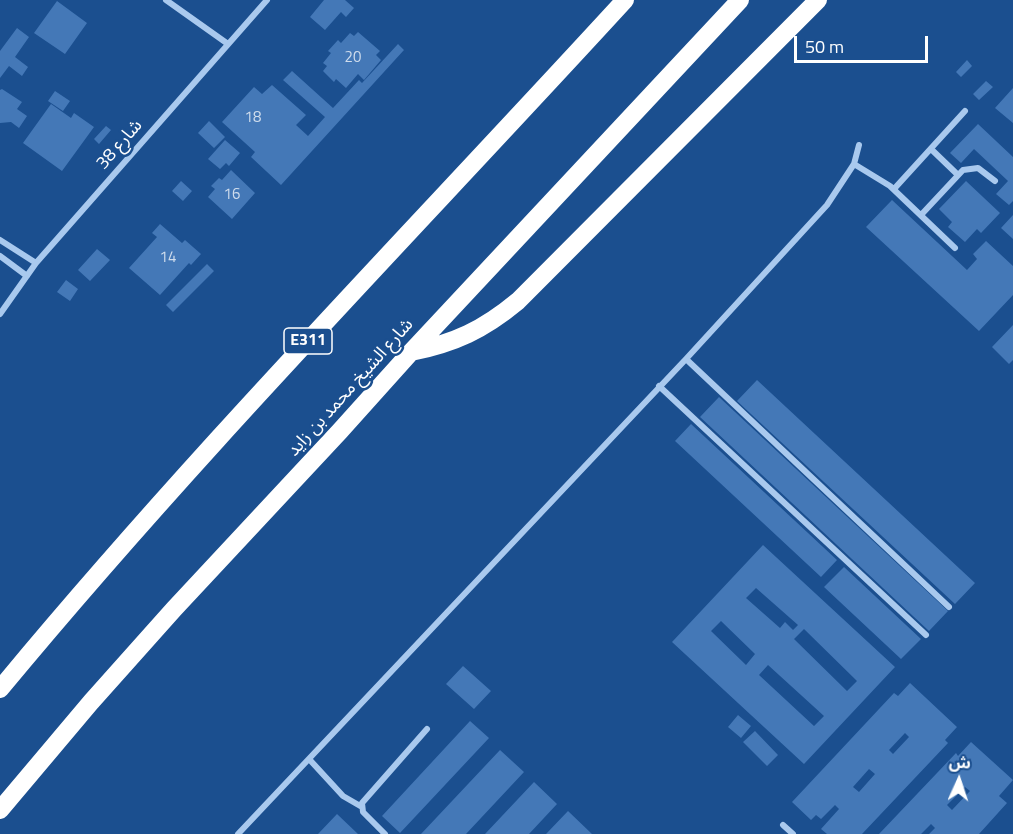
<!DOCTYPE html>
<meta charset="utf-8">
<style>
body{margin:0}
#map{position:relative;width:1013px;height:834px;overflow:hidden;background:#1b4f8f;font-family:"Titillium Web","Noto Sans Arabic",sans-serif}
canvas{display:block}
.north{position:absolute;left:929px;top:750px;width:60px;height:60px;-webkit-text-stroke:4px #1b4f8f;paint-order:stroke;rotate:3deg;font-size:16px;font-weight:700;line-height:24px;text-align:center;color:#fff}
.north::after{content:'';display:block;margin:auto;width:21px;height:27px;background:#fff;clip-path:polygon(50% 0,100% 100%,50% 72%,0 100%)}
.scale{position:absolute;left:794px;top:36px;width:134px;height:27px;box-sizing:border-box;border:3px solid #fff;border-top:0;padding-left:8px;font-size:18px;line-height:21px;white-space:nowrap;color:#fff;-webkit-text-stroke:4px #1b4f8f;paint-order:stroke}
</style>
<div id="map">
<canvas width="1013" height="834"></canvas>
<div class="north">ش</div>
<div class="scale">50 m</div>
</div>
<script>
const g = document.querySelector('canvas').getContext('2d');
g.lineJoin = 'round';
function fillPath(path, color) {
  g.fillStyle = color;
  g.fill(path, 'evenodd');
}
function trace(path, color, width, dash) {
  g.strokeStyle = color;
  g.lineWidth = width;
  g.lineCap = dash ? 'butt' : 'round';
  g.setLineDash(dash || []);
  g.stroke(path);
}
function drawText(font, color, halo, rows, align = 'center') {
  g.font = font + ' "Titillium Web","Noto Sans Arabic",sans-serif';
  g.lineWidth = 5;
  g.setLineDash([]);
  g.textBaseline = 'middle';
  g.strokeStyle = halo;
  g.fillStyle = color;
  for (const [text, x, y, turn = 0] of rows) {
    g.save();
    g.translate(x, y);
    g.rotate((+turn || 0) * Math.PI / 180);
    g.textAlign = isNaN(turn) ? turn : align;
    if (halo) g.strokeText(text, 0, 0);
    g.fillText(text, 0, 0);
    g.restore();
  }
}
fillPath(new Path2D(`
 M324,0h21l9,8 -8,9 -5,-5 -16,18 -15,-13z
 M57,1l30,22 -22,31 -31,-21z
 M17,28l12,9 -14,20 13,10 -6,9 -13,-10 -9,12v-27z
 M358,32l22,19 -4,4 5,5 -17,20 -6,-6 -12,14 -10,-9 -2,3 -11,-11 4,-5 -4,-3 8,-10 -3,-2 10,-11 3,3 9,-10 4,3z
 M398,44l6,6 -123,135 -30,-28 4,-5 -33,-30 32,-35 8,7 10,-9 34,30 -10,10 12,11 17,-19 -42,-37 9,-9 41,37 26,-28 3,3z
 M967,60l5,6 -11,11 -5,-5z
 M986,81l7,6 -14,13 -6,-6z
 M1013,88v35l-18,-15z
 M2,89l20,13 -5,7 10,7 -8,12 -8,-6 -11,1v-33z
 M55,91l15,10 -7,10 -15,-10z
 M51,104l20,14 3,-5 20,14 -32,44 -39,-28z
 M209,121l16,16 -11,11 -16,-15z
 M978,124l35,33v44l-4,4 -13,-11 12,-13 -34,-32 -13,14 -11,-10z
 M106,126l5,4 -12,14 -5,-5z
 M225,140l15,13 -11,13 -3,-3 -6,6 -12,-10z
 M231,170l24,23 -23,26 -24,-22 7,-8 -4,-3 8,-8 3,2z
 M181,181l11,10 -9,10 -11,-10z
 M966,181l34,32 -19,20 -4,-4 -12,13 -17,-15 4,-5 -13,-13z
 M892,200l75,70 10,-11 -4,-5 13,-13 27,25v29l-34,36 -113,-104z
 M1013,215v24l-12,-11z
 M160,224l22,19 3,-3 16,14 -10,11 -2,-2 -29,32 -31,-27 28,-31 -5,-4z
 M97,249l13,11 -20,21 -12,-11z
 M207,264l7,7 -41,41 -7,-7z
 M66,280l12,9 -8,12 -13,-9z
 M1013,325v35l-4,4 -17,-17z
 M757,380l218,203 -20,21 -218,-203z
 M719,397l229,214 -19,20 -229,-214z
 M691,424l146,136 -16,17 -146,-136z
 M763,545l132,122 -91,97 -132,-122zM756,588l42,37 -5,5 -8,-8 -5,6 -34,-30zM721,621l34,33 -9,11 -35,-34zM804,629l53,52 -10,10 -53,-52zM768,665l56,51 -10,10 -55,-51z
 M844,567l77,72 -20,20 -77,-72z
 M463,666l28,25 -17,18 -28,-25z
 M910,683l47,44 -12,13 3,3 -86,91h-35l-6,-5 18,-20 -4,-4 -14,14 -5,-4 -5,5 -19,-18 102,-109 4,3zM905,733l4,4 -16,17 -4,-4zM869,769l6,5 -16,18 -6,-5z
 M738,715l13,11 -10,12 -13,-11z
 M470,721l19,17 -89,95 -18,-17z
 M755,731l23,24 -11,11 -24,-24z
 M971,742l42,38 -14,16 8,7 -28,31h-50l6,-6 -4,-4 -10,10h-42l77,-81 2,3zM965,787l5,4 -18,19 -5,-5z
 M500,750l24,22 -58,62h-45z
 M534,782l23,22 -28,30h-44z
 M568,811l24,23h-46z
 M337,814l21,20h-40z`), '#4478b7');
trace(new Path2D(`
 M166,0l62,44
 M931,149l27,26
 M854,164l36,22 65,62
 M894,189l71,-78
 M921,215l42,-45 15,-2 17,13
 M0,240l36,23
 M0,256l27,20
 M0,314l36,-51 231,-263
 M686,359l263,248
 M659,386l267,249
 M309,759l34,37 19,11
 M783,825l10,9
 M238,834l448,-475 141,-154 27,-41 5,-19
 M385,834l-22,-22 -1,-9 65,-74`), '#a9c9ee', 6);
trace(new Path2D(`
 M411,352c44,-9 72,-22 107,-51l300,-301
 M0,689c198,-239 415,-460 625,-689
 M0,810l91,-108 83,-93 166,-178 71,-79 329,-352`), '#fff', 18);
drawText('15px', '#d0dded', null, [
 ["20",353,58],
 ["18",253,118],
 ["16",232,195],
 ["14",168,258]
]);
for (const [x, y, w] of [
 [308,341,48]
]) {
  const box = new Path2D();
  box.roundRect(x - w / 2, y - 13, w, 26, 4.5);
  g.fillStyle = '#1b4f8f';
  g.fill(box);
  trace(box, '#fff', 1.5);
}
drawText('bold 16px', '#fff', null, [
 ["E311",308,341]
]);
drawText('18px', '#fff', '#1b4f8f', [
 ["شارع 38",120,145,-49],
 ["شارع الشيخ محمد بن زايد",351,388,-48]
]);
</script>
